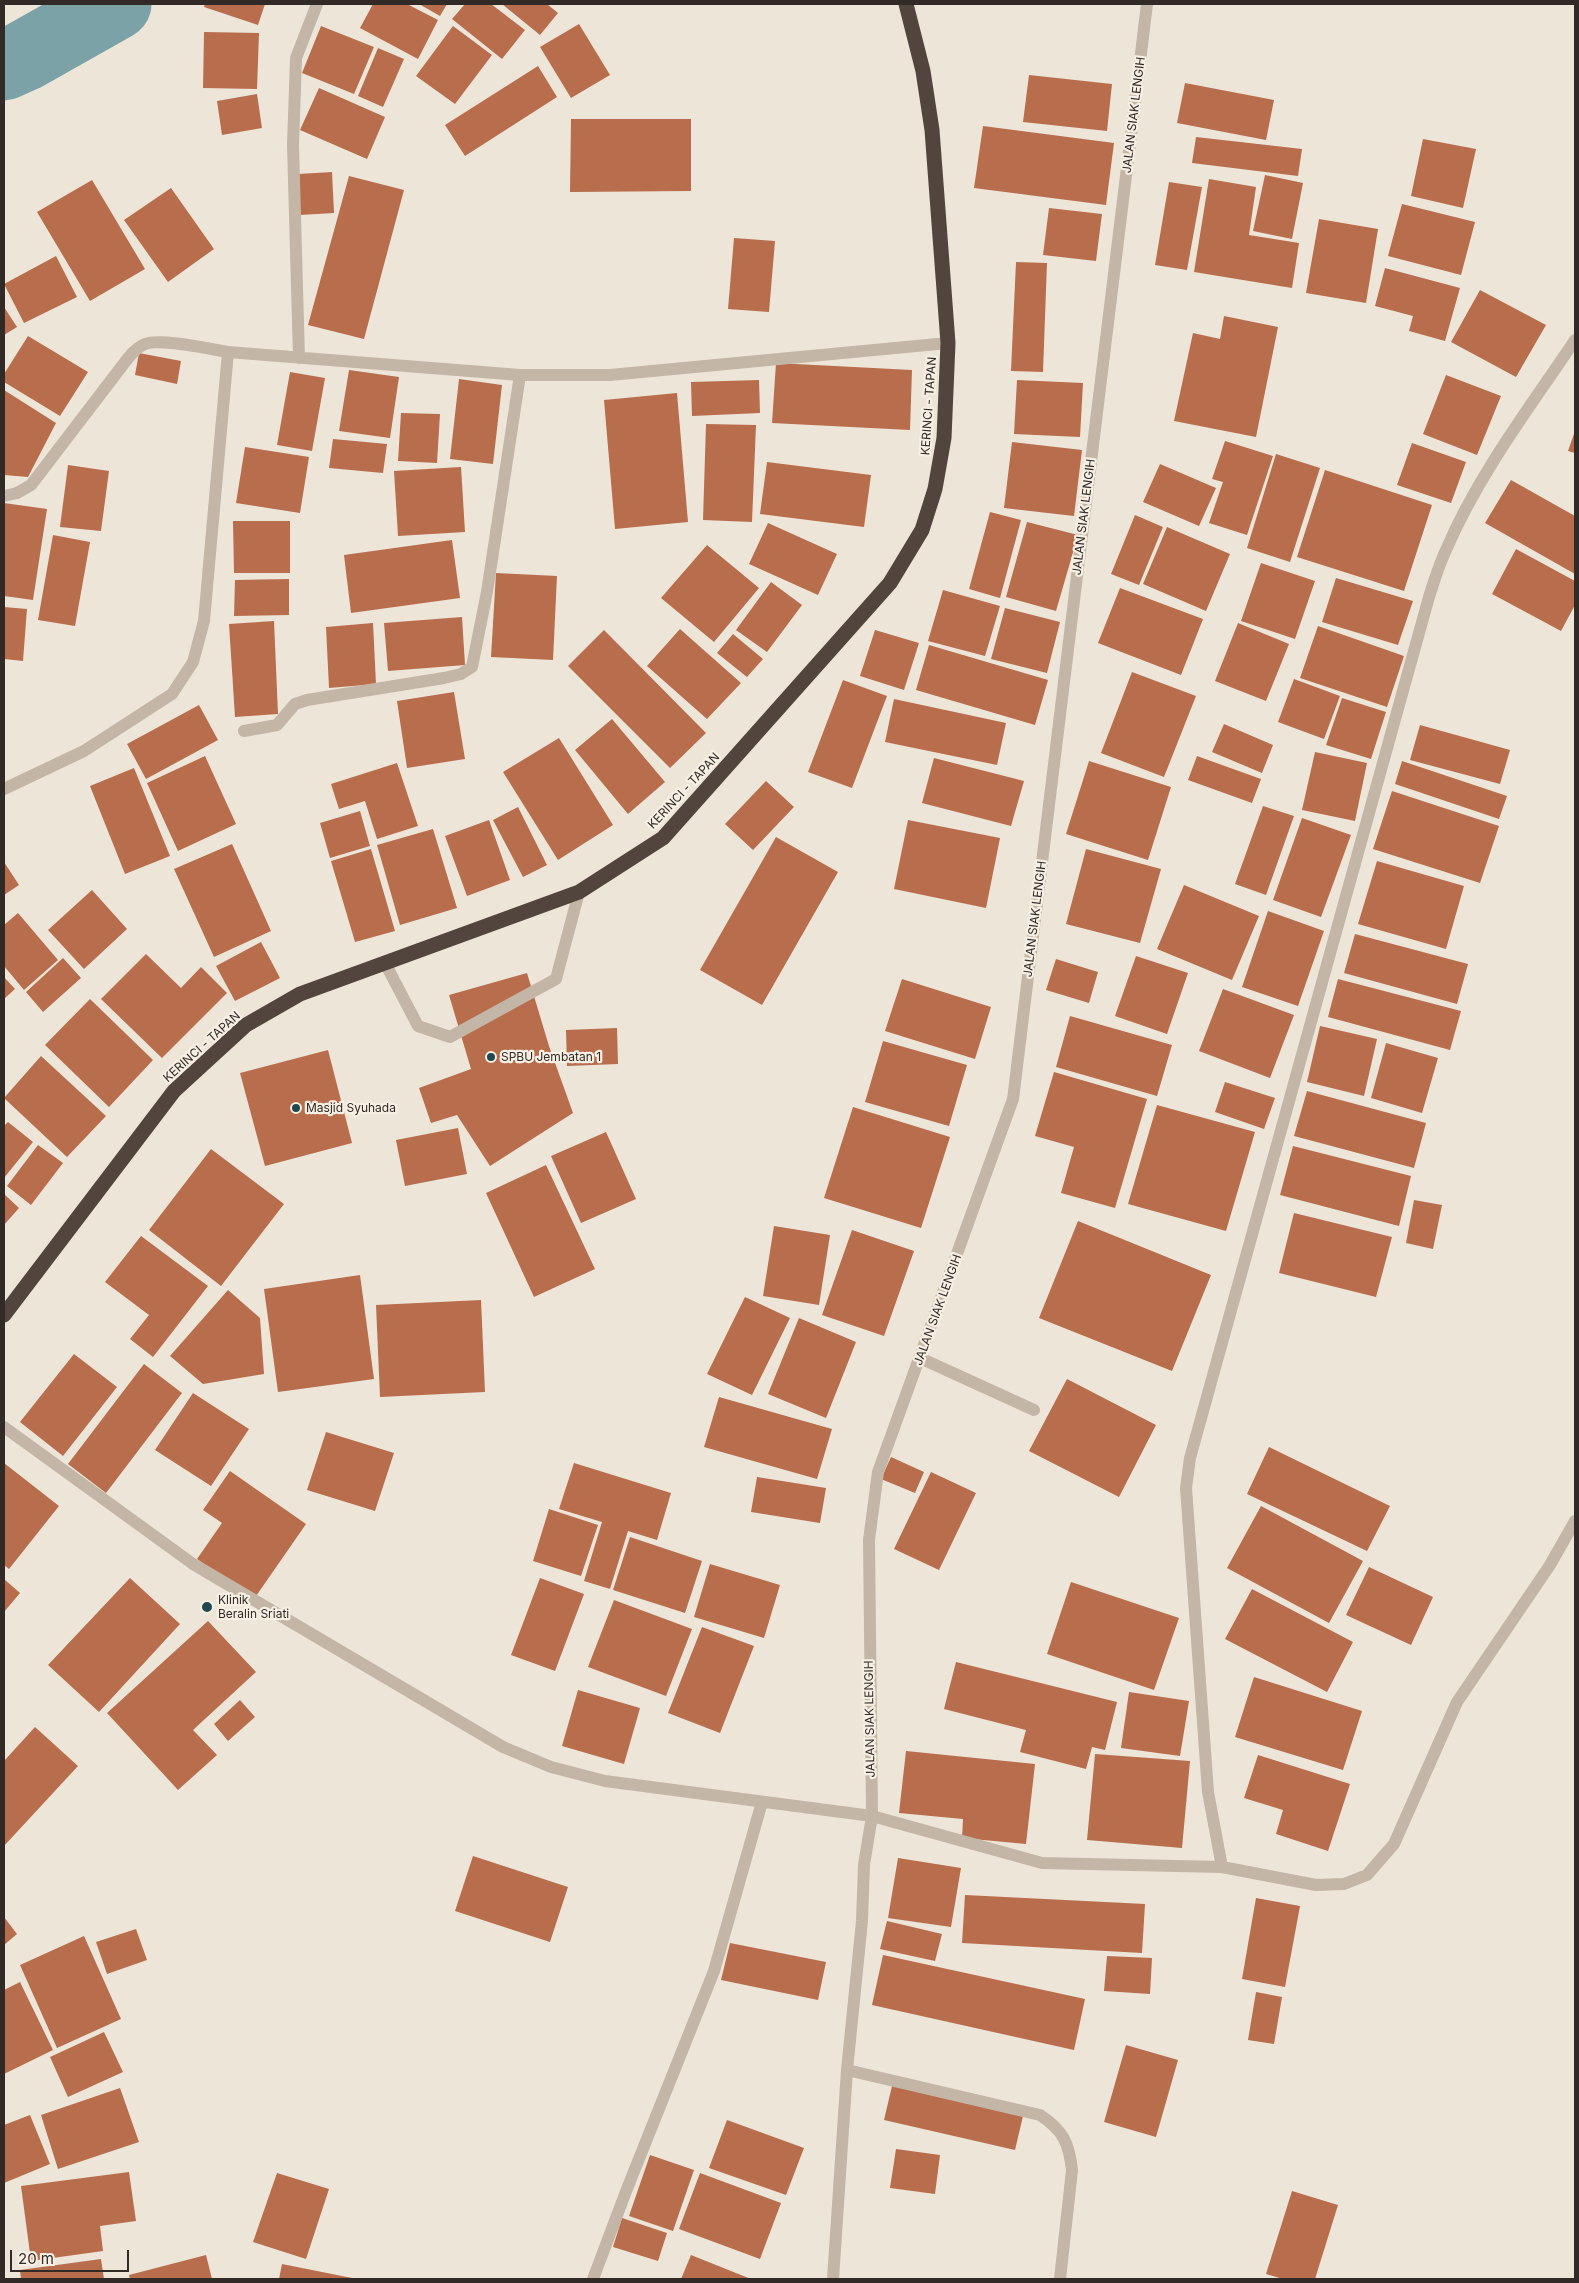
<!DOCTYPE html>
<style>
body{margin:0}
#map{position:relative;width:1579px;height:2283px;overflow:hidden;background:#eee5d9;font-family:Inter,sans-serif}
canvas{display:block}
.frame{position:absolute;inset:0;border:5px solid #312a26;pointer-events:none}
.scale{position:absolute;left:10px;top:2250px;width:119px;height:22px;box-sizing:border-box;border:2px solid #312a26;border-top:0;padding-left:6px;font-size:15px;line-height:18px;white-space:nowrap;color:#312a26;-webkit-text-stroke:4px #f6efe4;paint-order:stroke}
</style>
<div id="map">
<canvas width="1579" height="2283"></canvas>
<div class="frame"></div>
<div class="scale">20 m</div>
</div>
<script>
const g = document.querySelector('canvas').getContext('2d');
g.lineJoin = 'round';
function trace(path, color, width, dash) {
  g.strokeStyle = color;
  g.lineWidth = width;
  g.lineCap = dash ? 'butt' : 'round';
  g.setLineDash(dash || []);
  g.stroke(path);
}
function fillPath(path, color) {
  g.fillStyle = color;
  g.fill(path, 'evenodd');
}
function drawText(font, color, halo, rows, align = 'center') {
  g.font = font + ' Inter,sans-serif';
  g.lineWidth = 4.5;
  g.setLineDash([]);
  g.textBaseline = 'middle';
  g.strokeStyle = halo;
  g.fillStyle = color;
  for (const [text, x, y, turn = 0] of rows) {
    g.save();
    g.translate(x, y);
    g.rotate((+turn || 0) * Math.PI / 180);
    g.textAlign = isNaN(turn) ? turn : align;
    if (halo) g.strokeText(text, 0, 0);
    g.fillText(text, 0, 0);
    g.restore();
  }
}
trace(new Path2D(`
 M4,65l20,-9 92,-52`), '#7ba3a7', 71);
fillPath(new Path2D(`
 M205,4h60l-7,21 -54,-18z
 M373,4h34l31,16 -20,39 -58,-31z
 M419,4h28l-7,12z
 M465,4h26l34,26 -23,29 -50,-40z
 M502,4h45l11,9 -18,22z
 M579,24l31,51 -39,23 -31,-51z
 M321,26l53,21 -20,47 -52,-21z
 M453,26l39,29 -37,49 -39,-28z
 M204,32l55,1 -2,56 -54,-1z
 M378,48l26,11 -21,48 -25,-11z
 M538,66l19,31 -92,59 -20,-31z
 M1029,75l83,9 -5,47 -84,-9z
 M1185,83l89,17 -8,40 -89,-17z
 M319,88l66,29 -18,42 -67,-29z
 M257,94l5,34 -40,7 -5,-34z
 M571,119h120v72l-121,1z
 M983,126l131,17 -8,62 -132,-17z
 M1196,137l106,12 -4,27 -106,-13z
 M1423,139l53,10 -13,59 -52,-12z
 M332,172l2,41 -34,2 -2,-41z
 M1265,175l38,8 -11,56 -39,-8z
 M349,176l55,14 -40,149 -56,-14z
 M1209,179l47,8 -7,48 50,8 -7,45 -98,-16z
 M92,180l53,89 -55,32 -53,-89z
 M1169,182l33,5 -15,83 -32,-5z
 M171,188l43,61 -46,33 -44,-62z
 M1402,204l73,18 -14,53 -73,-19z
 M1049,208l53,6 -6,47 -53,-6z
 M1319,219l59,10 -12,74 -60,-10z
 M734,238l41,3 -6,71 -41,-3z
 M56,256l21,41 -53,26 -20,-39z
 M1016,262l31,1 -4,109 -32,-1z
 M1385,268l75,20 -15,53 -36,-10 4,-15 -38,-10z
 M1480,290l66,35 -30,52 -65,-35z
 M4,307l13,20 -13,8z
 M1224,316l54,11 -22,110 -82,-16 19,-88 27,6z
 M28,336l60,36 -28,44 -56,-34v-8z
 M139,353l42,8 -4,23 -42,-9z
 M776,363l136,7 -2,60 -138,-7z
 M349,370l50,7 -9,61 -51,-7z
 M290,372l35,6 -13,73 -35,-6z
 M1446,375l55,21 -24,59 -54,-21z
 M459,379l43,6 -9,79 -43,-5z
 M759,380l1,33 -68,3 -1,-34z
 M1017,380l66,3 -3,54 -66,-3z
 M4,390l52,33 -28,54 -24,-2z
 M677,393l11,129 -73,7 -11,-129z
 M401,413l39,1 -3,49 -39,-2z
 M706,424l50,1 -4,97 -49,-2z
 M1575,431v22l-7,-2z
 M333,439l54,5 -4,29 -54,-5z
 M1225,441l48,15 -26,79 -38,-12 14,-41 -11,-3z
 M1012,442l70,8 -8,66 -70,-8z
 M1412,443l54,19 -15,41 -54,-18z
 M245,447l64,10 -9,56 -64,-10z
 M1276,454l44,14 -30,94 -43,-14z
 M767,462l104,13 -7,52 -104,-13z
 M1160,464l56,24 -17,38 -56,-24z
 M68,465l41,6 -8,60 -41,-4z
 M461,467l4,65 -67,4 -4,-65z
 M1325,470l107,35 -28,86 -107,-34z
 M1511,480l64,36v58l-90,-51z
 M4,503l43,6 -14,91 -29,-4z
 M990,512l31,8 -21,78 -31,-9z
 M1135,515l28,12 -24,58 -28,-11z
 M233,521h57v52h-56z
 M1027,522l51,13 -22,76 -50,-14z
 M768,523l69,31 -19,41 -69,-31z
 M1167,527l63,27 -24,57 -63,-27z
 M53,535l37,7 -15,84 -37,-6z
 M452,540l8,58 -109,15 -7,-58z
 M707,545l52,43 -45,54 -53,-44z
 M1516,549l59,32v24l-14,26 -69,-37z
 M1261,563l54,18 -20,58 -54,-18z
 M496,573l61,3 -4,84 -62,-3z
 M1336,578l77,23 -15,44 -76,-23z
 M289,579v36l-55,1 1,-36z
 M771,582l31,23 -35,47 -31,-22z
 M1120,588l83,31 -22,56 -83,-32z
 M943,590l57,16 -15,50 -57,-15z
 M4,607l23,2 -4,52 -19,-2z
 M1005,608l55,14 -13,51 -56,-14z
 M462,617l3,48 -77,6 -4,-48z
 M274,621l4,93 -43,3 -6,-93z
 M373,623l3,61 -47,4 -3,-61z
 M1238,623l51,21 -23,57 -51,-20z
 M1318,626l86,30 -17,51 -87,-29z
 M680,629l61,54 -34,36 -60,-53z
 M604,630l102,103 -36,35 -102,-102z
 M875,630l44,13 -15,47 -44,-14z
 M733,634l30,25 -16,18 -30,-24z
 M929,645l119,35 -13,45 -119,-35z
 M1132,672l64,24 -32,81 -63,-24z
 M1294,679l46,17 -16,43 -46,-17z
 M843,680l44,16 -35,92 -44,-16z
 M454,692l11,67 -58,9 -10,-67z
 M1342,698l44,14 -15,47 -45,-14z
 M894,699l112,24 -9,42 -112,-23z
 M199,705l19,35 -72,39 -19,-35z
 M612,719l53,63 -37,32 -53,-64z
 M1224,724l49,21 -11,28 -50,-21z
 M1420,725l90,25 -10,34 -90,-24z
 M559,738l54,87 -55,35 -55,-88z
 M1315,752l52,11 -12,58 -53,-11z
 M205,756l31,68 -58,27 -31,-68z
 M1197,756l64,23 -9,24 -64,-23z
 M934,758l90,23 -13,45 -89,-23z
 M1089,761l82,26 -23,73 -82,-26z
 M1402,761l105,35 -8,23 -104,-35z
 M397,763l21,63 -41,13 -12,-38 -26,8 -8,-25z
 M134,768l36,88 -45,18 -35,-88z
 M766,781l28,26 -41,43 -28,-26z
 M1392,791l107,35 -19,57 -107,-34z
 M1263,806l31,10 -28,79 -31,-11z
 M518,807l29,58 -24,12 -30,-57z
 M360,811l10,35 -40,12 -10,-35z
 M1302,818l49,17 -30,82 -48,-17z
 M489,820l21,60 -43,16 -22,-60z
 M908,820l92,18 -14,70 -92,-19z
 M433,829l24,79 -57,17 -23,-80z
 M776,837l62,35 -76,133 -62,-35z
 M232,844l39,87 -57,26 -40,-88z
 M371,849l24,82 -40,11 -24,-81z
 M1086,849l75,20 -21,74 -74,-19z
 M1377,861l87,25 -18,63 -88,-25z
 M4,862l15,23 -15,10z
 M1184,885l75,31 -27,64 -75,-31z
 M92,890l35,39 -43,40 -36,-39z
 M1268,911l56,20 -26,75 -56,-19z
 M18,913l40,47 -34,30 -20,-24v-41z
 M1355,934l113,30 -11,40 -113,-31z
 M261,942l19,36 -45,23 -19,-35z
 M146,954l35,34 20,-21 26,26 -65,65 -61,-59z
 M1136,956l52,17 -21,61 -52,-18z
 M63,958l18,20 -38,34 -17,-20z
 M1056,959l42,13 -9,31 -43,-13z
 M527,973l22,73 24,67 -83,53 -33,-51 -26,8 -12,-35 52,-19 -22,-74z
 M4,977l11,12 -11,10z
 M902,979l89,28 -16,52 -90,-28z
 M1338,979l123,32 -11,39 -122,-33z
 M1223,989l71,26 -24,63 -71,-27z
 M90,999l63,61 -44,47 -64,-62z
 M1070,1016l102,29 -15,51 -101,-29z
 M1320,1026l57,13 -13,57 -57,-14z
 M617,1028l1,36 -51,2 -1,-36z
 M883,1041l84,24 -18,61 -84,-24z
 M1386,1043l52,15 -16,55 -51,-15z
 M328,1050l24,93 -87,23 -25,-93z
 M41,1056l65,60 -39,41 -63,-59z
 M1054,1072l93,27 -32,109 -54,-15 13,-46 -39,-11z
 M1225,1082l50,16 -11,31 -49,-17z
 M1307,1091l119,32 -12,45 -120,-32z
 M1157,1105l98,27 -29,99 -98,-27z
 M853,1107l97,30 -29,91 -97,-30z
 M8,1122l25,20 -29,36v-52z
 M458,1128l9,46 -62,12 -9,-46z
 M606,1132l30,67 -55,24 -30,-67z
 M38,1145l25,18 -32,42 -24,-19z
 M1293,1146l118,30 -12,50 -119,-31z
 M211,1149l73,55 -63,82 -72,-56z
 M546,1165l49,104 -61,28 -48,-104z
 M4,1194l15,14 -15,17z
 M1414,1200l28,5 -9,44 -27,-6z
 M1294,1213l98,24 -16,60 -97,-24z
 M1078,1221l133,54 -39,96 -133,-53z
 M774,1226l56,9 -11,70 -56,-9z
 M852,1230l62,21 -30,85 -62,-21z
 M141,1236l67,50 -55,71 -23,-18 19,-24 -44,-33z
 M360,1275l14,104 -96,13 -14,-103z
 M228,1290l32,28 4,56 -61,10 -33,-28z
 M745,1297l45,21 -38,77 -45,-21z
 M481,1300l4,92 -105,5 -4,-92z
 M799,1318l57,24 -30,76 -58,-24z
 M74,1354l43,33 -54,69 -43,-34z
 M144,1364l38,29 -76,100 -38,-29z
 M1067,1379l89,46 -37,72 -90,-46z
 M193,1393l56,36 -38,57 -56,-36z
 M719,1397l113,32 -15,50 -113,-32z
 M326,1432l68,21 -19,58 -68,-21z
 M1269,1447l121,59 -23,45 -120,-57z
 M891,1457l33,15 -9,21 -34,-14z
 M4,1463l55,43 -50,63 -5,-4z
 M574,1463l97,30 -14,47 -29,-9 -18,58 -26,-8 18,-59 -43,-13z
 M230,1471l76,53 -52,75 -57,-40 25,-36 -19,-13z
 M931,1472l45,21 -37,77 -45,-21z
 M757,1477l69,11 -6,35 -69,-11z
 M1261,1506l102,55 -34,62 -102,-55z
 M549,1509l49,16 -17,51 -48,-15z
 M630,1537l72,24 -17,52 -72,-23z
 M710,1564l70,21 -16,53 -70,-21z
 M1369,1567l64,30 -22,48 -65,-30z
 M130,1578l50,46 -81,88 -51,-47z
 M540,1578l44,16 -29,77 -44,-16z
 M4,1579l16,14 -16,19z
 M1071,1582l108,36 -25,72 -107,-36z
 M1252,1589l101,53 -26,50 -102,-53z
 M614,1600l78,29 -26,67 -78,-29z
 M208,1621l48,51 -63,58 24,25 -39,35 -71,-77z
 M702,1627l52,19 -34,87 -52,-20z
 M956,1662l161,40 -12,48 -13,-3 -6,22 -66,-17 6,-22 -82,-21z
 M1254,1677l108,34 -19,59 -108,-33z
 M578,1690l62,18 -16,56 -62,-18z
 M1129,1692l60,9 -9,55 -59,-8z
 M240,1700l15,17 -27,24 -14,-17z
 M35,1727l43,39 -74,80v-85z
 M906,1751l129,13 -9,80 -64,-6 1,-19 -64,-6z
 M1095,1754l95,7 -8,87 -95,-8z
 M1258,1755l92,29 -22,67 -52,-17 7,-24 -39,-12z
 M473,1856l95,31 -18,55 -95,-31z
 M898,1858l63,10 -10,59 -63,-9z
 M965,1895l180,9 -3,49 -180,-10z
 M1256,1898l44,8 -15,81 -43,-8z
 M4,1917l13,17 -13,11z
 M887,1921l55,13 -7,27 -55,-12z
 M136,1929l11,31 -40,14 -11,-32z
 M84,1936l37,83 -64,29 -37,-83z
 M730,1943l96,19 -8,38 -97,-20z
 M883,1955l202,44 -11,51 -202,-45z
 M1107,1956l45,2 -2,36 -46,-3z
 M20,1982l33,68 -49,24v-84z
 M1256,1992l26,5 -8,47 -26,-4z
 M104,2032l19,40 -55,25 -18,-40z
 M1126,2045l52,15 -22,77 -52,-15z
 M892,2086l131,30 -8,34 -131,-30z
 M120,2088l19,54 -81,27 -17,-54z
 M30,2115l20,49 -46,19v-58z
 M727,2120l77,28 -18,47 -77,-27z
 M896,2149l44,6 -5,39 -45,-6z
 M650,2155l44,15 -21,61 -44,-15z
 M129,2172l7,49 -36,5 3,25 -72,10 -10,-75z
 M277,2173l52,16 -23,70 -53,-17z
 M700,2173l81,30 -21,56 -81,-30z
 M1292,2191l46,14 -23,74h-32l-17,-5z
 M622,2218l45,15 -9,28 -45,-14z
 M206,2255l6,24h-82l-1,-4z
 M691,2255l60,24h-70z
 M101,2259l3,20h-83l-1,-9z
 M282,2264l70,14v1h-73z`), '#b86d4c');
trace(new Path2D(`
 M299,358l-6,-213 3,-87 21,-54
 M4,496l13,-3 14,-8 91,-119c6,-8 13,-18 23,-22 15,-6 65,5 83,8
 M244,731l33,-6 18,-21 12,-4 137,-22 17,-4 11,-7 15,-75 33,-217
 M4,789l80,-38 88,-57 21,-32 11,-41 24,-269 292,23h90l338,-32
 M385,963l33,63 32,11 106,-58 23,-87
 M920,1358l114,52
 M4,1427l189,137 310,183 48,20 54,14 267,35 170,47 180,4 -14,-75 -22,-304 4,-30 239,-861c5,-16 10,-32 17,-47 32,-75 84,-143 129,-210
 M1222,1867l94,18 28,-1 23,-9 27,-31 63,-142 93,-137 25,-44
 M847,2070l193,45c23,15 29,28 32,55l-12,109
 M593,2279l32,-85 89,-223 48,-169
 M833,2279l14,-209 15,-149 2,-56 8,-49 -3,-276 9,-68 135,-373 134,-1095`), '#c4b6a6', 12);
trace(new Path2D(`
 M4,1315l170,-224 72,-66 54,-31 279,-102 84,-54 227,-255 32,-53 13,-41 9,-51 4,-95 -16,-213 -9,-59 -17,-67`), '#51453e', 15);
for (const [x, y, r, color] of [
 [491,1057,5,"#21484e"],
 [296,1108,5,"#21484e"],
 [207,1607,6,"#21484e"]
]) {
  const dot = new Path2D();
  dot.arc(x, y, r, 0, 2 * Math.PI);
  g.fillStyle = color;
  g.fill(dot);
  trace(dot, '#f6efe4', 2);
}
drawText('12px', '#312a26', '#f6efe4', [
 ["JALAN SIAK LENGIH",1134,115,-83],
 ["KERINCI - TAPAN",929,406,-86],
 ["JALAN SIAK LENGIH",1084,517,-83],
 ["KERINCI - TAPAN",684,791,-47],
 ["JALAN SIAK LENGIH",1035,919,-83],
 ["KERINCI - TAPAN",202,1047,-42],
 ["JALAN SIAK LENGIH",938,1310,-70],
 ["JALAN SIAK LENGIH",870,1719,-91]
]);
drawText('12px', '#312a26', '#f6efe4', [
 ["SPBU Jembatan 1",501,1057],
 ["Masjid Syuhada",306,1108],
 ["Klinik",218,1600],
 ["Beralin Sriati",218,1614]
], 'left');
</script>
